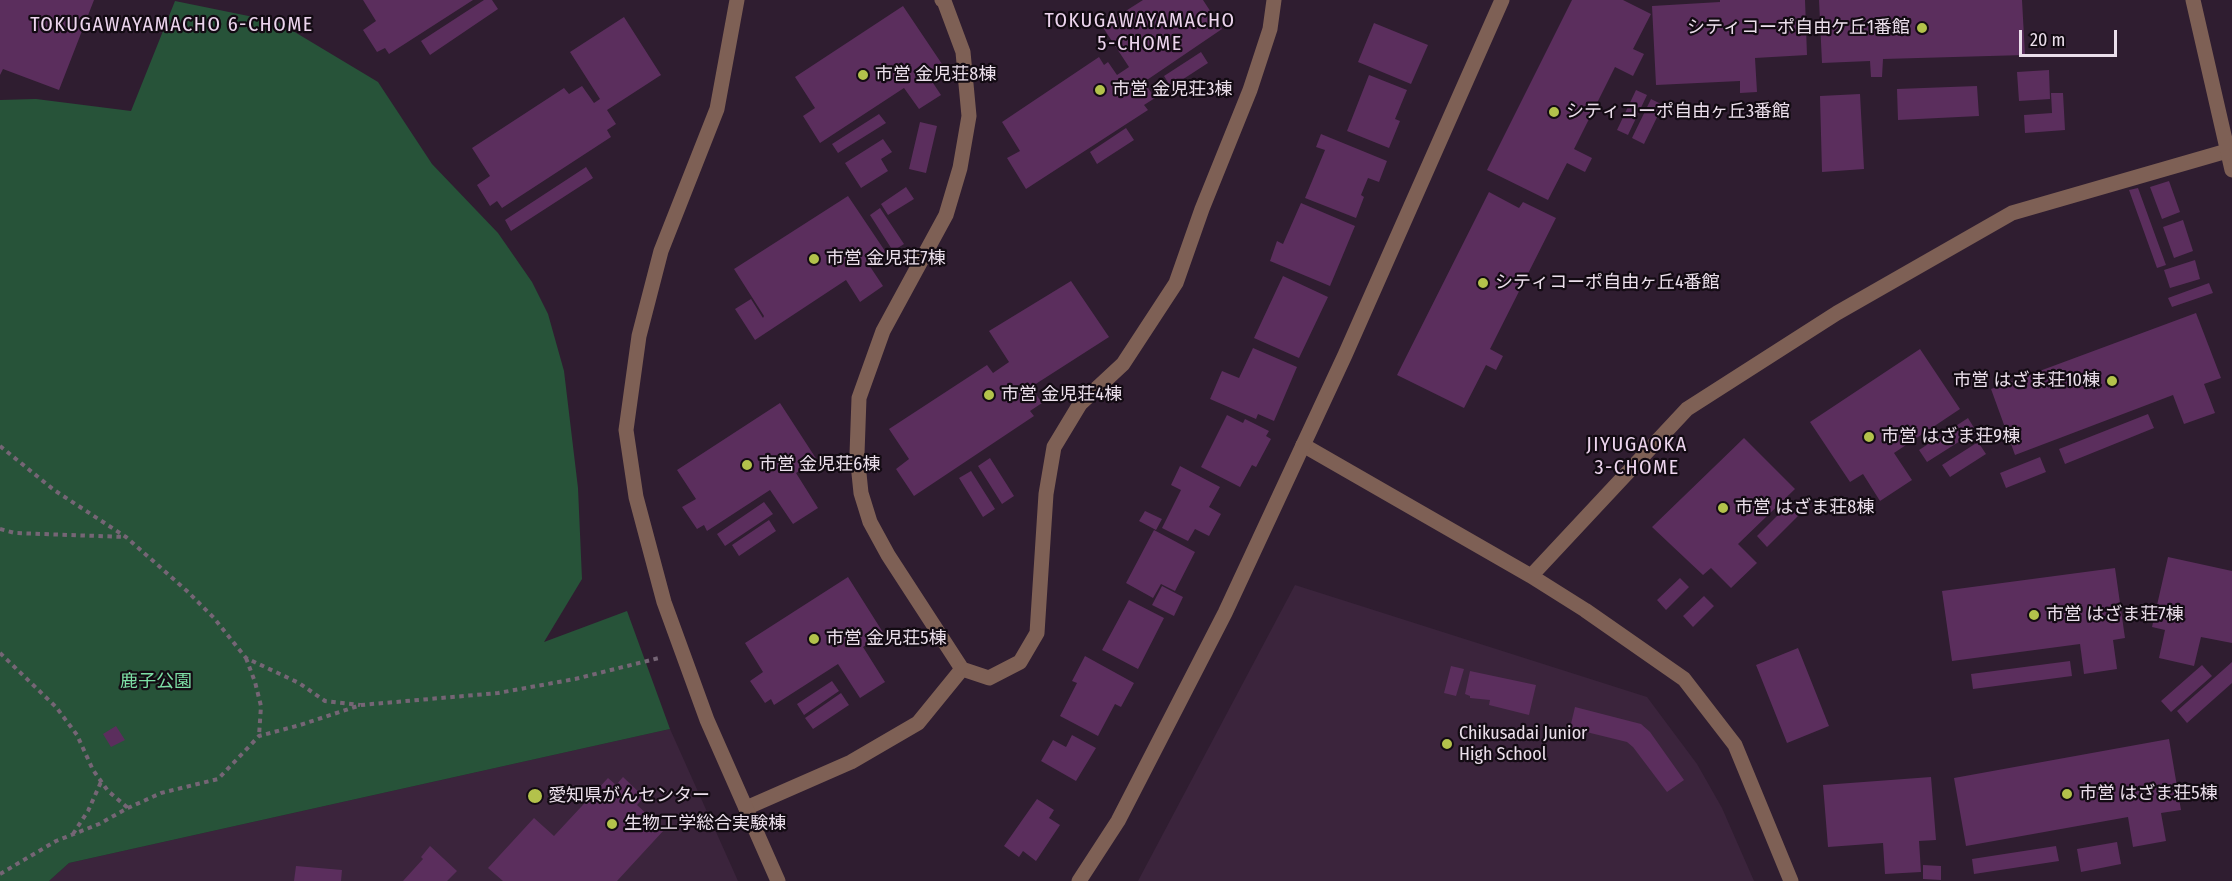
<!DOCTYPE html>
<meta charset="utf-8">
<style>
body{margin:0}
#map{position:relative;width:2232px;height:881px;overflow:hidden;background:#2f1d30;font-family:"Fira Sans Condensed",sans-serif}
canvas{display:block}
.scale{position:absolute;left:2019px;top:30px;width:98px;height:27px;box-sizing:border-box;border:3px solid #ebdfeb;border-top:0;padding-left:8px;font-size:18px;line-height:21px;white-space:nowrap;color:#ebdfeb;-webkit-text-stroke:4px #130b13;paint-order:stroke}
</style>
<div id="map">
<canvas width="2232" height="881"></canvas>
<div class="scale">20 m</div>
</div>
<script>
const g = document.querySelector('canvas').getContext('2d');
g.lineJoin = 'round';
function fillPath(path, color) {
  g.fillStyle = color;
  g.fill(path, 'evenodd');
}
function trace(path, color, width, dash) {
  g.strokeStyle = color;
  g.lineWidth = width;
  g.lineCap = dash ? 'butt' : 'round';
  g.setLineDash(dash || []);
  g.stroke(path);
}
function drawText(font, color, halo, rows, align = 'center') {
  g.font = font + ' "Fira Sans Condensed","Noto Sans JP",sans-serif';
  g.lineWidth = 4.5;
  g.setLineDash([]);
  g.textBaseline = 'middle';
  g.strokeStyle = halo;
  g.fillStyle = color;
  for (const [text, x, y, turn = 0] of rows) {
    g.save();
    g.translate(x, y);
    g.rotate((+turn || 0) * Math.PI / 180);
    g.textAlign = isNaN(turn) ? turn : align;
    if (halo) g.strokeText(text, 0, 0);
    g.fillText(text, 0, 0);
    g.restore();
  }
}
fillPath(new Path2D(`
 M1295,585l352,112 50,67 25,44 32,73h-616z
 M670,729l68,152h-689l20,-18z`), '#3b243c');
fillPath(new Path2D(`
 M175,1l103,21 100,60 54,82 66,69 34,49 16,32 16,57 14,117 4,91 -38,63 83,-31 43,118 -601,134 -20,18h-49v-781l36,-1 95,12z`), '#275339');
fillPath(new Path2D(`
 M0,0h94l-35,90 -56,-21 -3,6z
 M363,0h110l-84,54 -4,-6 -8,4 -14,-22 13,-9z
 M484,0h8l6,9 -68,46 -9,-14z
 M1143,0h60l19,29 -78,53 11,16 -11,7 4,5 -122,79 -19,-31 13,-7 -18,-29 97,-65 5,8 4,-3 9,13 12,-8 -27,-41z
 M1572,0h51l28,14 -18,35 11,5 -11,22 -18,-9 -41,82 18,9 -7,14 -18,-9 -19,37 -61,-30z
 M1720,0h85l2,55 -52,3 2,34 -17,1v-12l-84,4 -4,-79 68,-4z
 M1819,0h203l3,55 -142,4 -1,18h-11l-1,-16 -48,2z
 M903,6l39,58 -15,10 14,21 -22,14 -15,-21 -84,55 -17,-27 12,-8 -20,-31z
 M624,17l37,58 -54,35 9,14 -9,6 4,7 -109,71 -5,-7 -7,5 -13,-21 13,-9 -18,-28 92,-60 5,6 13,-8 12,17 6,-4 -30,-47z
 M1374,23l54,22 -17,39 -53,-22z
 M1201,52l7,11 -37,24 -7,-11z
 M2049,70l1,29 -31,2 -2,-29z
 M1369,75l38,15 -12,29 5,2 -11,27 -42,-17z
 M1977,86l2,30 -81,4 -1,-31z
 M1636,90l11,5 -19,40 -11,-5z
 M2051,93h12l2,37 -40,3 -1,-18 28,-2z
 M1860,94l4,75 -42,3 -2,-76z
 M1651,99l12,6 -19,39 -12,-6z
 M879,114l7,9 -48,30 -6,-9z
 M920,122l17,4 -11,47 -17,-4z
 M1126,128l8,12 -37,24 -7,-12z
 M1321,134l66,27 -8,21 -11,-4 -7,17 3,2 -8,21 -51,-20 20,-48 -9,-3z
 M883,139l9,13 -11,7 7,12 -27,17 -16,-25z
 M586,167l7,11 -82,53 -6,-11z
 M2169,181l11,31 -18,7 -12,-32z
 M906,187l8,12 -26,16 -7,-11z
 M2138,188l28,77 -9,3 -28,-78z
 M1489,192l30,16 4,-6 33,16 -66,131 13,7 -7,14 -10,-5 -22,43 -67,-33z
 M848,196l39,58 -18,11 14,21 -23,16 -14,-22 -91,60 -20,-31 16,-10 12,19 1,-2 -30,-47z
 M1301,203l54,23 -25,60 -60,-25 7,-20 6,3z
 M880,208l24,36 -11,7 -23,-36z
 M2183,220l10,31 -19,7 -11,-31z
 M2195,260l5,19 -30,9 -6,-18z
 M1283,276l45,21 -29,61 -45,-20z
 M1071,281l38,56 -78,50 11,16 -12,8 4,5 -120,80 -18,-27 13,-10 -20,-30 98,-64 6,8 16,-11 -20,-31z
 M2209,283l4,10 -41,14 -4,-9z
 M2196,313l25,65 -17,6 11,29 -31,11 -11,-29 -158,60 -24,-66z
 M1253,348l44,19 -23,54 -16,-7 -2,5 -46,-20 12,-28 17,7z
 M1920,349l40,60 -66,44 18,27 -32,21 -17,-27 -13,8 -40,-60z
 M780,403l37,57 -21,13 22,35 -25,16 -23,-34 -63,41 -3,-6 -7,4 -15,-22 14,-8 -19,-29z
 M2148,414l6,14 -89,36 -6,-15z
 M1227,415l16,8 2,-4 24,12 -3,5 5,3 -15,28 -4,-2 -12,22 -39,-20z
 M1968,418l8,13 -49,31 -8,-12z
 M1744,438l51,51 -57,55 19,19 -26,25 -20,-20 -8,7 -51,-48z
 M1978,442l8,12 -36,23 -8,-12z
 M2040,457l6,15 -40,16 -6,-15z
 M990,458l24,38 -12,8 -24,-38z
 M1180,466l40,21 -11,20 12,7 -12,22 -14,-7 -7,12 -26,-13 19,-38 -10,-5z
 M971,471l24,38 -12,8 -24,-39z
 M764,502l9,12 -48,32 -8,-12z
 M1788,505l10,11 -31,31 -10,-11z
 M1145,511l17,8 -6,11 -17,-9z
 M769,520l7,11 -37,25 -7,-11z
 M1154,530l41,22 -20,39 -14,-7 -8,14 -27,-15z
 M2168,557l64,14v72l-31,-6 -7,29 -35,-8 6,-28 -13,-3z
 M2115,568l10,70 -12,2 4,29 -33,5 -4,-30 -128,17 -10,-70z
 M848,577l36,57 -21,13 22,35 -25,16 -22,-34 -64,41 -3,-6 -6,4 -15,-22 13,-9 -18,-29z
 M1680,578l9,9 -23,23 -9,-10z
 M1162,586l21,11 -9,19 -22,-11z
 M1704,596l10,10 -21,21 -10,-11z
 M1129,600l35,18 -26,51 -36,-19z
 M1798,648l31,78 -42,17 -31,-78z
 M1085,656l49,27 -13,24 -6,-3 -17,32 -38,-20 17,-33 -5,-2z
 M2070,661l2,15 -99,13 -2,-15z
 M2232,662v21l-45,40 -10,-12z
 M2202,665l10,11 -41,36 -10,-11z
 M1451,666l13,3 -8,27 -12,-3z
 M1470,671l66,14 -7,30 -40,-10 1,-5 -20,-2v-2l-5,-2z
 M832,681l7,10 -35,24 -7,-11z
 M841,693l8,12 -36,24 -8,-11z
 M1575,707l66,17 9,8 34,48 -17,12 -34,-45 -6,-5 -57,-14z
 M116,726l9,14 -14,7 -8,-13z
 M1072,735l24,13 -20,33 -35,-20 12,-21 13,7z
 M2169,739l12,71 -20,3 5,28 -33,6 -5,-30 -162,29 -12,-68z
 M623,777l21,20 -7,8 27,25 -47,51h-114l-15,-13 46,-50 20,18 54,-58 8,7z
 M1931,777l5,63 -17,1 2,31 -36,2 -2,-31 -55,4 -5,-62z
 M1037,799l17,11 -5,8 11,7 -24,36 -13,-10 -4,6 -15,-11z
 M2117,842l4,22 -40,8 -4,-23z
 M430,846l27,25 -10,10h-44l20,-22 -2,-2z
 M2056,846l3,15 -85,13 -2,-15z
 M1923,865l18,1v14l-18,-1z
 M296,866l46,4 -1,11h-47z`), '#5b2e5d');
trace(new Path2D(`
 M0,446l54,44 72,47 61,54 27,27 32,40 53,25 26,18 35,4
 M0,529l15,4 110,4
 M0,653l56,54 21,28 16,35 15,21 20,17
 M246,658l9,24 6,24 -2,30
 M73,834l15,-23 13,-29
 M0,874l56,-33 43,-17 29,-16 33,-15 57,-14 41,-43 41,-11 61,-20 137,-12 77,-14 84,-21`), '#756575', 4, [4.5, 4.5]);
trace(new Path2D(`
 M942,0l2,1 19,51 6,64 -9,52 -14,47 -63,116 -24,67 -2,56 4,39 9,29 18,33 74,114 27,9 31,-16 17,-29 9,-139 8,-47 26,-43 43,-40 53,-81 26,-74 48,-119 20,-61 4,-29
 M746,808l105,-46 67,-39 44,-54`), '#7e6055', 15);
trace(new Path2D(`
 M1303,445l228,131 54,34 99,69 51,66 56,136
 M1531,576l156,-167 150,-96 175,-100 215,-62`), '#7e6055', 15);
trace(new Path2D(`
 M737,0l-20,109 -56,142 -22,85 -13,94 10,67 28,105 43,118 71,161
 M2193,0l39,170
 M1079,881l39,-60 107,-208 120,-258 157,-355`), '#7e6055', 15);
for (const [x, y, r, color] of [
 [1922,28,6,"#b3c24b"],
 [863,75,6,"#b3c24b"],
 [1100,90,6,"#b3c24b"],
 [1554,112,6,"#b3c24b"],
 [814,259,6,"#b3c24b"],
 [1483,283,6,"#b3c24b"],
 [2112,381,6,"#b3c24b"],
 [989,395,6,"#b3c24b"],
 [1869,437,6,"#b3c24b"],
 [747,465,6,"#b3c24b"],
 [1723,508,6,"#b3c24b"],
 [2034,615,6,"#b3c24b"],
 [814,639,6,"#b3c24b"],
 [1447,744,6,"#b3c24b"],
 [2067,794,6,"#b3c24b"],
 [535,796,8,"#b3c24b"],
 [612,824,6,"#b3c24b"]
]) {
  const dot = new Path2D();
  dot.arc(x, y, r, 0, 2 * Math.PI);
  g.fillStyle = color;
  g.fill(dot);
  trace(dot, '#130b13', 2);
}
drawText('18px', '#ebdfeb', '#130b13', [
 ["シティコーポ自由ケ丘1番館",1910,28,"right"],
 ["市営 金児荘8棟",875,75],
 ["市営 金児荘3棟",1112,90],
 ["シティコーポ自由ヶ丘3番館",1566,112],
 ["市営 金児荘7棟",826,259],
 ["シティコーポ自由ヶ丘4番館",1495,283],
 ["市営 はざま荘10棟",2100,381,"right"],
 ["市営 金児荘4棟",1001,395],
 ["市営 はざま荘9棟",1881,437],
 ["市営 金児荘6棟",759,465],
 ["市営 はざま荘8棟",1735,508],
 ["市営 はざま荘7棟",2046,615],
 ["市営 金児荘5棟",826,639],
 ["Chikusadai Junior",1459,734],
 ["High School",1459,755],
 ["市営 はざま荘5棟",2079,794],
 ["愛知県がんセンター",548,796],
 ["生物工学総合実験棟",624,824]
], 'left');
drawText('18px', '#7ddfa5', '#130b13', [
 ["鹿子公園",156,682]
]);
g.letterSpacing = '1.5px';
drawText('20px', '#edd5ee', '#130b13', [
 ["TOKUGAWAYAMACHO",1140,21],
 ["5-CHOME",1140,44],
 ["TOKUGAWAYAMACHO 6-CHOME",172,25],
 ["JIYUGAOKA",1637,445],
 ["3-CHOME",1637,468]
]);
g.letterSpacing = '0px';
</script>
